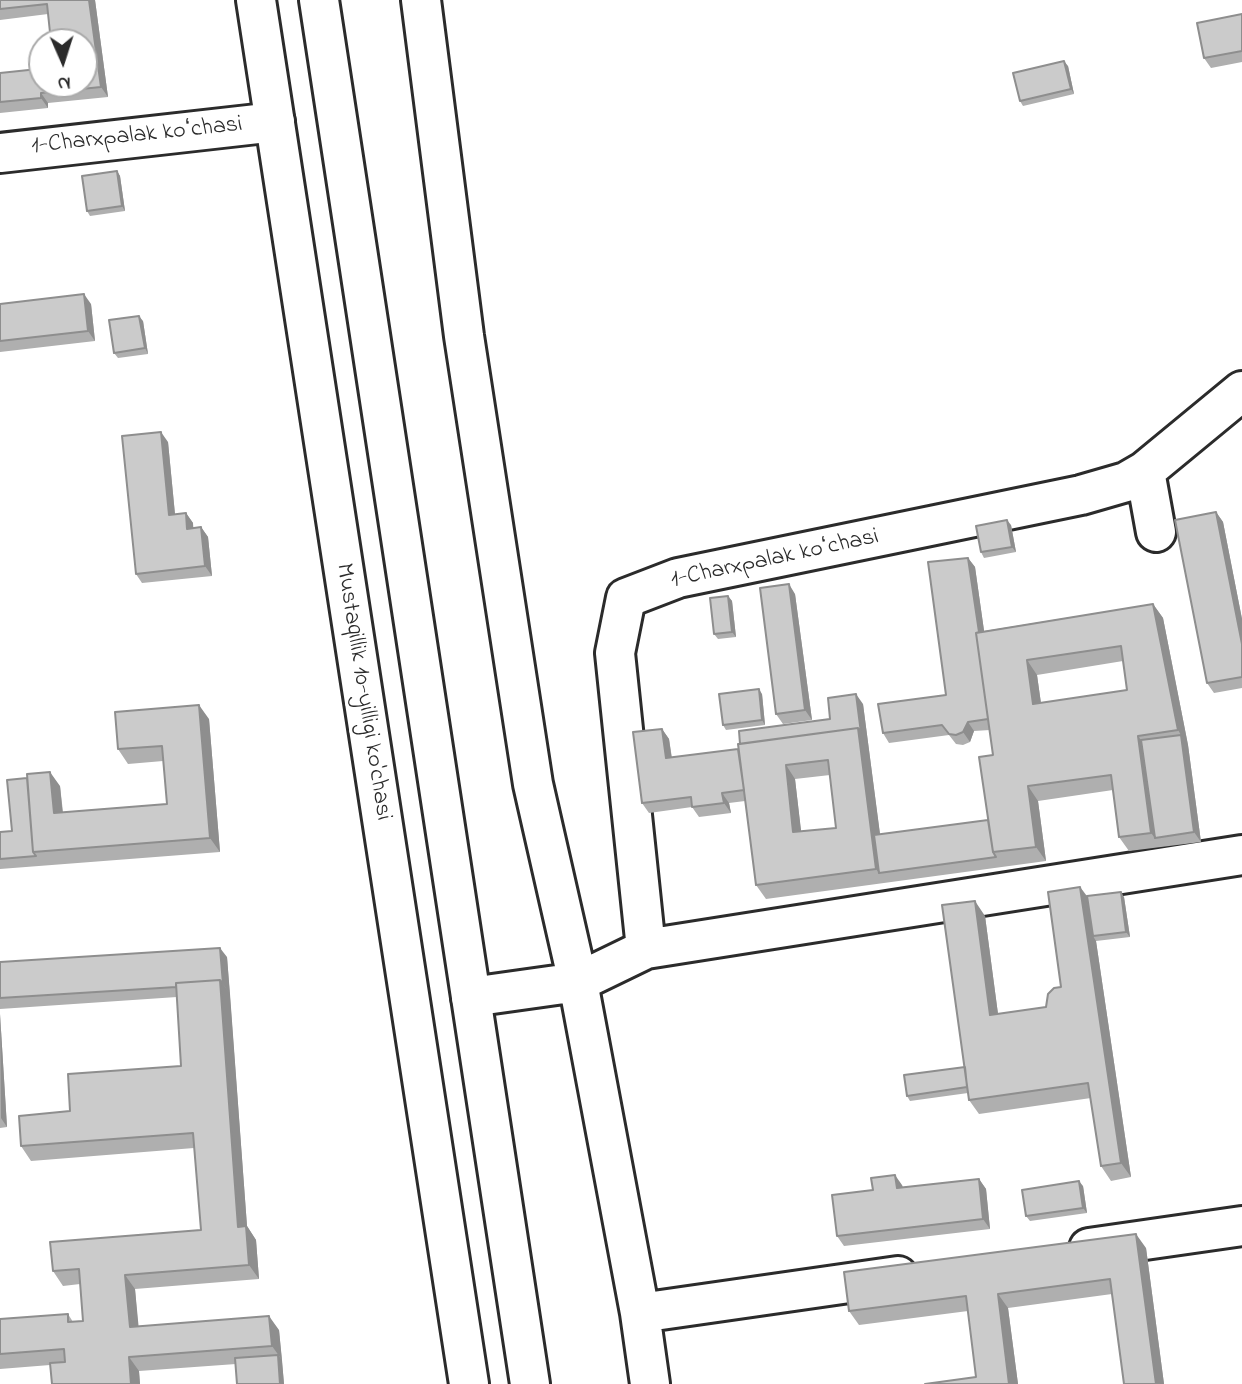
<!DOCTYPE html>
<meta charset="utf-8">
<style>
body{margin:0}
#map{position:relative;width:1242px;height:1384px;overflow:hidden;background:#fff;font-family:"Indie Flower",sans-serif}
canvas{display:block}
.north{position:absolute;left:28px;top:28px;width:70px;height:70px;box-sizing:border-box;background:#fff;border:2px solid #aaa;border-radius:50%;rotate:177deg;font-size:19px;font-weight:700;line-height:28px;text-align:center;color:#2b2b2b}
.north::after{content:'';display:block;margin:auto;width:24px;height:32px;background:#2b2b2b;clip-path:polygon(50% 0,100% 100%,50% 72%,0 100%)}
</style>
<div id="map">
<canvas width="1242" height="1384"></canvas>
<div class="north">N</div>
</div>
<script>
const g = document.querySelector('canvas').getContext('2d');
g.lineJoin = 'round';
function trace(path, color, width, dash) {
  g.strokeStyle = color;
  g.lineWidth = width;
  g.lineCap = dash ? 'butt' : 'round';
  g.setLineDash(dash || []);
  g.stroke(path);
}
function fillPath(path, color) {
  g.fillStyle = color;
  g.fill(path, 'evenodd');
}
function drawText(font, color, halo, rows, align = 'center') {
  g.font = font + ' "Indie Flower",sans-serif';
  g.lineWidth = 6;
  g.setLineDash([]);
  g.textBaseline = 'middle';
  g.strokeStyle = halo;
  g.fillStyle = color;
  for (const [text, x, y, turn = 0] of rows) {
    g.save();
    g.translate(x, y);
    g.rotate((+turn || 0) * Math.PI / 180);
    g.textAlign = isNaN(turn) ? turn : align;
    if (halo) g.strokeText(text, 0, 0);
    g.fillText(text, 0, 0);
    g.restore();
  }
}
const minor = new Path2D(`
 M421,0l43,336 69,448 45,198 62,331 10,71
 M0,153l275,-31
 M1145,471l11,61
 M646,949l-31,-296 11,-55 52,-20 403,-83 45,-13 19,-11 97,-80
 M471,997l107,-15 68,-33 596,-94
 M1089,1248l153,-22
 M640,1313l258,-37`);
const major = new Path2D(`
 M256,0l213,1384
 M319,0l211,1384`);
trace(minor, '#2b2b2b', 44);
trace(major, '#2b2b2b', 44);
trace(minor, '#fff', 38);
trace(major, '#fff', 38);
fillPath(new Path2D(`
 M0,0h95l13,97 -60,6v5l-48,5v-40l84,11 -36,-70 -48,6z
 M1242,14v48l-31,6 -7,-10z
 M1068,66l6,28 -51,12 -3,-5z
 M117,171l3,5 5,35 -35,5 -3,-5z
 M0,304h91l4,37 -95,11z
 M143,321l5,33 -30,4 -4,-5z
 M168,442l7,72 11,-1 7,10v5l8,-1 7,10 4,39 -70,7 -6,-9z
 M1216,512l7,10 19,97v69l-28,5 -7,-10z
 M1011,525l5,27 -32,6 -3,-6z
 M968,558l7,9 9,64 169,-27 10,14 25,127 13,97 -72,9 -10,-14 -6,-47 -75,11 8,60 -280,38 -10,-14 -11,-84 -16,2 2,10 -32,4 -7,-10 -43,6 -7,-10 20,-74 7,10 3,19 66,-9 92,-30 33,-15 17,131 108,-15 5,-65 -3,-25 -16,1 -4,11 -7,3 -7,-1 -7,-9 -60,8 -6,-10 63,-38zM1123,661l4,29 -86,13 -4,-28zM830,775l6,53 -35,4 -6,-53z
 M795,594l17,126 -29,4 -7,-10z
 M728,596l4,5 4,36 -18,2 -4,-5z
 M762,694l3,31 -39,5 -3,-5z
 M209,719l11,133 -220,17v-37l12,-1 48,-45 3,26 104,-8 -4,-43 -35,3 -10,-15z
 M1080,887l7,9 37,1 6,40 -34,4 35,236 -20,4 -10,-15 -10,-68 -112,16 -10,-14 -1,-7 -58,8 -3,-5 58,-29 20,-151 13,98 48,-7 15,-20z
 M227,957l20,269 9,14 3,39 -124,10 3,37 141,4 5,54h-47l-1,-20 -97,7 1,13h-88l-2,-19 -50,4v-50l68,-5 5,8 10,-1 -3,-37 -17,2 -10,-15 148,-41 -7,-82 -163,13 -10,-15 49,-35 111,-45 -4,-69 -177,12v-47z
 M0,1014l7,113 -7,1z
 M979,1179l7,10 4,40 -146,17 -7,-10 36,-46 29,-5 1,2z
 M1083,1186l4,27 -57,8 -4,-5z
 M1146,1248l18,136h-40l-12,-90 -104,14 10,76h-93l51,-7 -8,-66 -109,14 -10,-14z`), '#afafaf');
fillPath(new Path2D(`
 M89,0h6l13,97 -7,-10z
 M1064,61l4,5 6,28 -3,-5z
 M41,93l7,10v5l-7,-10z
 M117,171l3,5 5,35 -3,-5z
 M84,294l7,10 4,37 -7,-10z
 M139,316l4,5 5,33 -3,-6z
 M161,432l7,10 8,83 -7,-10z
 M1216,512l7,10 19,97v25z
 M186,513l7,10 1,16 -7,-10z
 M1007,520l4,5 5,27 -4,-5z
 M201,527l7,10 4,39 -7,-10z
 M968,558l7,9 23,162 -7,-10z
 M789,584l6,10 17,126 -7,-10z
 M728,596l4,5 4,36 -4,-5z
 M1153,604l10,14 25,127 13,97 -7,-10 -13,-97 -3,-5z
 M1027,660l10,15 6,43 -10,-14z
 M759,689l3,5 3,31 -3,-5z
 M856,694l7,10 22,168 -6,1 -3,-4 -18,-141z
 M199,705l10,14 11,133 -10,-14z
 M968,722l6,9 -4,11 -7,-10z
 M662,729l7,10 4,29 -7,-10z
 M1138,736l10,14 7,88 -4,-5z
 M786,765l9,14 8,68 -10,-15z
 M50,772l10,14 4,41 -10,-14z
 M1028,786l10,15 8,60 -10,-14z
 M722,793l7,10 2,10 -7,-10z
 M1080,887l10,14 3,35 3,5 35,236 -10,-14z
 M1121,892l3,5 6,40 -4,-5z
 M975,901l10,15 15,113 -10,-14z
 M220,948l7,9 3,37 -7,-10z
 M220,980l10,14 17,232 9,14 3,39 -10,-14 -11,-38z
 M0,1014l7,113 -6,-9z
 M895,1175l7,10 2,13 -7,-10z
 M979,1179l7,10 4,40 -7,-10z
 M1079,1181l4,5 4,27 -4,-5z
 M1136,1234l10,14 18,136h-8z
 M125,1275l10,14 5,52 -10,-14z
 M998,1294l10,14 10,76h-9z
 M269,1316l10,14 3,30 -10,-14z
 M278,1355l4,5 2,24h-4z
 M129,1357l10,14 1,13h-9z`), '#8e8e8e');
const building = new Path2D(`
 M0,0h89l12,87 -60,6v5l-41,4v-29l38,-4 -2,-25h6v40h42v-42h-33l-4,-38 -47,5z
 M1242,14v37l-38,7 -7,-35z
 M1064,61l7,28 -51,12 -7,-28z
 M117,171l5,35 -35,5 -5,-35z
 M84,294l4,37 -88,10v-37z
 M139,316l6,32 -31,5 -5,-33z
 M161,432l8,83 17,-2 1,16 14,-2 4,39 -69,8 -14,-138z
 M1216,512l26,132v33l-35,6 -32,-163z
 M1007,520l5,27 -31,5 -5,-26z
 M968,558l11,74 -3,1 12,86 -20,3 -5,10 -7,3 -7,-1 -7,-9 -59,8 -5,-29 68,-9 -18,-133z
 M789,584l16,126 -29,4 -16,-126z
 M728,596l4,36 -18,2 -4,-36z
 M1153,604l25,126 -40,6 13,97 -32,4 -8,-62 -83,11 8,61 -43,5 -14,-95 14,-2 -17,-122zM1121,646l6,44 -94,14 -6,-44z
 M759,689l3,31 -39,5 -4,-31z
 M856,694l5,39 -3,-5 -118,16 -1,-13 91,-12 -2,-21z
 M199,705l11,133 -177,14 -6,-78 23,-2 4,41 113,-9 -5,-58 -44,3 -3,-37z
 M858,728l18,141 -120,16 -18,-141zM828,760l8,68 -43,4 -7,-67z
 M662,729l4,29 72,-9 6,41 -22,3 2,10 -32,4 -1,-10 -49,6 -9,-71z
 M1181,735l13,97 -39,6 -14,-98z
 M27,778l6,74 3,4 -36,3v-27l12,-1 -5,-51z
 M988,820l5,32 3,5 -117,16 -5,-38z
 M1080,887l41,276 -20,3 -13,-83 -119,17 -27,-195 33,-4 15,114 56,-8 2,-13 6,-6 7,-1 -13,-95z
 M1121,892l5,40 -33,4 -6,-40z
 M220,948l3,36 -3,-4 -44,3v4l-176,11v-36z
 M220,980l18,247 8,-1 3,39 -124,10 5,52 139,-11 3,30 -143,11 2,27h-79l-2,-21 15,-1 -1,-13 -64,5v-35l68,-5v8l15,-1 -4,-52 -26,2 -3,-29 151,-12 -8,-97 -172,13 -2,-30 51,-5 -2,-37 113,-8 -5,-83z
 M965,1067l2,20 -60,9 -3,-21z
 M895,1175l2,13 82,-9 4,40 -146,17 -5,-41 41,-5 -2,-12z
 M1079,1181l4,27 -57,8 -4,-26z
 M1136,1234l20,150h-32l-14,-105 -112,15 11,90h-84l51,-7 -10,-81 -117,15 -5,-39z
 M278,1355l2,29h-43l-2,-26z`);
fillPath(building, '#cbcbcb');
trace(building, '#8e8e8e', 2);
drawText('24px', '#2b2b2b', '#fff', [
 ["1-Charxpalak koʻchasi",137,137,-6],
 ["1-Charxpalak koʻchasi",775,560,-12],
 ["Mustaqillik 10-yilligi ko'chasi",362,692,81]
]);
</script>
